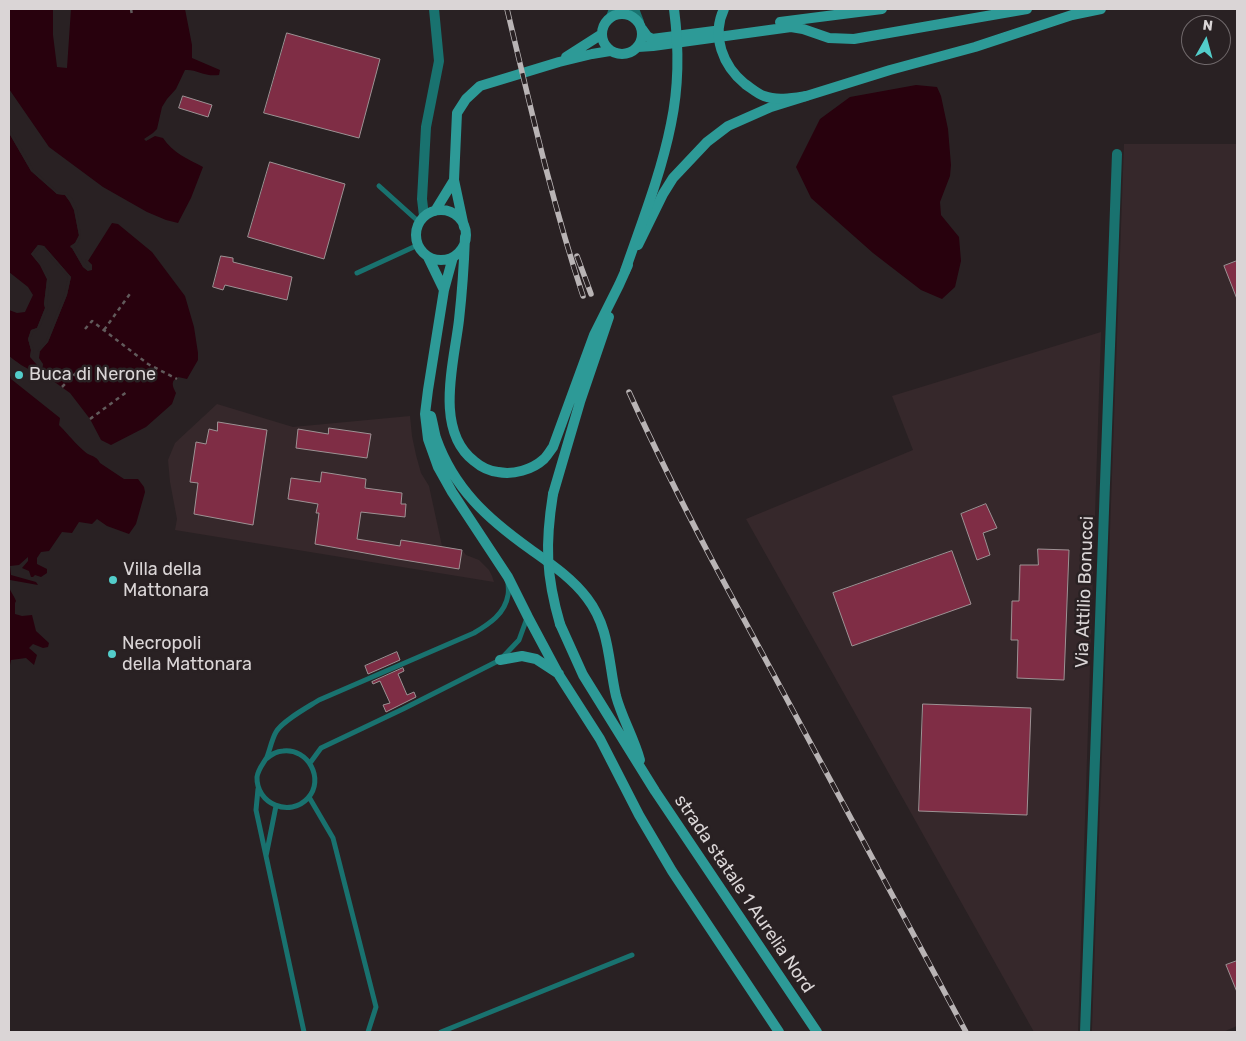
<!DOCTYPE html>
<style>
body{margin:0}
#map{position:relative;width:1246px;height:1041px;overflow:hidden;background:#292123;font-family:Rubik,sans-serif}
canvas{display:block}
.frame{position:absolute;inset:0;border:10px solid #dad5d6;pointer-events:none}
.north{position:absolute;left:1181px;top:15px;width:50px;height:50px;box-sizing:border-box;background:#292123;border:1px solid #70696b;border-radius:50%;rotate:7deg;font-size:14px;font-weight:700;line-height:20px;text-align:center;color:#dad5d6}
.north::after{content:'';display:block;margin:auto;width:18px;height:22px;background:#53cdca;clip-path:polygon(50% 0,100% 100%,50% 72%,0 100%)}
</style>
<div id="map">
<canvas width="1246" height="1041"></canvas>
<div class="frame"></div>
<div class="north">N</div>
</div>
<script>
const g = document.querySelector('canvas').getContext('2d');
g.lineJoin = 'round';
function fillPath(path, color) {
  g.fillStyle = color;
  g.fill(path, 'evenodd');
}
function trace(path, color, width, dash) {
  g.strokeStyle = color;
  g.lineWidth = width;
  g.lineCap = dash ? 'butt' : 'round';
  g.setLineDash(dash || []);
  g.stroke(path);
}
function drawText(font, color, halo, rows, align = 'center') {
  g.font = font + ' Rubik,sans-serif';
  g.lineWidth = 5;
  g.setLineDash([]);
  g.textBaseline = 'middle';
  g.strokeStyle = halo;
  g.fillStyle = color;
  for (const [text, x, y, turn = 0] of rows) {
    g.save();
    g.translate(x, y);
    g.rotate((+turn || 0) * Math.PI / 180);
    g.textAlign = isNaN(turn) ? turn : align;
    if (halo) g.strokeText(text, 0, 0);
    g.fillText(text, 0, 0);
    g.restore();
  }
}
fillPath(new Path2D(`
 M1124,144h113v882l-14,6h-131v-4z
 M1101,332l-23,700h-44l-288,-513 167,-69 -21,-54z
 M217,404l76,23 117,-11 2,20 4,19 5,18 8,13 13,60 20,4 4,5 13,5 10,10 3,6 2,6 -319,-52 2,-11 -7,-37 -2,-22 7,-17z`), '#36282b');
fillPath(new Path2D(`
 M9,9h44v26l4,32 10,1 4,-59h114l7,36v13l28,12 -1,5c-15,2 -22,-6 -34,-5l-9,19 -9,10 -5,8 -5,22 -4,4 -9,6 2,2 9,-5 8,2c10,15 25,21 40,29l-12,31 -13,25 -12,-3 -19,-8 -44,-25 -54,-40 -40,-58z
 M916,85l21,2 4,9 7,33 3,36 -1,11 -10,26 1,13 18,22 2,24 -6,26 -13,12 -21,-9 -48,-37 -62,-55 -15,-31 24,-48 30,-22z
 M9,133l22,38 26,23 8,1 5,7 4,8 5,26 -4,7 -5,3 2,2 11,19 5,4 4,-6 -4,-4 24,-38 6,1 34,28 33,44 9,31 4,26v7l-11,19 -9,-2 -2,3h-2c-3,4 0,9 2,13l-4,11 -26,23 -35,18 -10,-5 -11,-21 -20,-26 -28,-20 1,-9 -4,-6 1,-7 8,-9 19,-47 4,-18 -27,-31 -6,-1 -7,9 9,11 7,14 -3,25 1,4 -8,20 -6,2 -3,9 3,11 -1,7 7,8 -3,6c-10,-3 -17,-9 -25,-15v-46l8,3 8,-1 8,-17 -5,-8 -19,-15z
 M9,372l2,7 49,39 -1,7c7,7 21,24 29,29 6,3 9,3 12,9l24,16h14l6,8 1,5 -9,32 -7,10 -22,-8 -10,-7 -5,5 -13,-2 -7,11 -10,-1 -13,19 -8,1 -4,6v6l10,5v4l-6,4 -6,-2 -2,2h-2l-2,-6 -7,-3 6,-7v-4l-9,8 -9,1 1,9 25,7 2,3 -28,-5 -1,1z
 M9,586c1,6 5,9 7,15l-1,2v11l7,2 10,-1 4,16 13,12 -1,4 -5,1 -10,-4 -4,4 8,7 -3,10 -8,-7 -15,2 -2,10z`), '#28010d');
fillPath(new Path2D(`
 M9,130l2,1 16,27 6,11 25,23 9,1 6,7 4,10 4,26 -4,9 -3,1 11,19 4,3v-2l-4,-4 1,-3 6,6v5l-4,1 -5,-4 -11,-19 -2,-1 5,-4 4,-8 -5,-25 -4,-8 -5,-7 -8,-1 -26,-23 -22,-38z
 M38,245l6,1 27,31 -4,18 -19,47 -8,9 -3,1 9,-11 18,-46 4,-18 -25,-29h-4l-5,6 8,10 8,15 -3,25 1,4 -9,21 -6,3 -3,7 4,11 -1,4 -3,3 1,-7 -3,-11 3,-9 6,-2 8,-20 -1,-4 3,-25 -7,-14 -9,-11z`), '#292123');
const building = new Path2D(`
 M287,33l93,26 -21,79 -95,-25z
 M183,96l29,9 -4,12 -29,-9z
 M270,162l75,22 -21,75 -76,-22z
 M221,256l12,2v4l59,15 -5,23 -62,-15 -2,5 -10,-3z
 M1237,261v38l-13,-33z
 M218,422l49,8 -14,95 -59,-11 4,-31 -8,-1 6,-40 10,2 3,-15 8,2z
 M329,428l42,6 -4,24 -71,-10 2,-19 30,5z
 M322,472l44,7 -1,9 37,5 -1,11h5l-1,13 -44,-5 -4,27 43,7 1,-6 61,10 -3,19 -61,-10 -83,-15 4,-31h-3l2,-9 -30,-5 3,-21 29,4z
 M986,504l11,24 -14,5 7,22 -13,5 -16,-46z
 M1038,549l31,1 -5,130 -47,-2 1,-38h-7l1,-39h7l1,-36h18z
 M952,551l19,53 -119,42 -19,-53z
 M397,652l3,8 -32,14 -3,-8z
 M403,668l1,3 -6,3 9,21 7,-3 2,5 -30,15 -3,-7 7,-2 -10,-22 -7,3 -1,-2z
 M923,704l108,4 -4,107 -108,-4z
 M1237,961v31l-11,-27z`);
fillPath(building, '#7f2d45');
trace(building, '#9d9294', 1);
trace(new Path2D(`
 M131,9l1,6
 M85,329l7,-8 56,43 29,15
 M104,330l28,-39
 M62,387l18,-18
 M90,419l38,-28`), '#615a5b', 2.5, [4, 4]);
trace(new Path2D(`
 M379,186l40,36
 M357,273l61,-28
 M266,759c5,-4 10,-8 17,-8 25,-3 42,28 25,47 -18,20 -52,6 -51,-21 1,-8 6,-13 10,-20 3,-8 5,-18 9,-25 6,-11 32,-25 43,-32l155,-67c15,-9 31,-19 34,-38 1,-4 0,-9 0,-13
 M310,763l11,-15 82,-39 97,-49 19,-20 8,-22
 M258,789l-2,21 10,46 10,-50
 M309,797l24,41 43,169 -8,25
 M266,856l38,176
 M441,1032l191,-77`), '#19726f', 5);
trace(new Path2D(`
 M634,9l5,13
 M611,17l3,-8
 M424,216l-2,-17 4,-72 13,-66 -5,-52
 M1085,1032l32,-878`), '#19726f', 10);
trace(new Path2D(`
 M602 34a20 20 0 1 1 40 0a20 20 0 1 1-40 0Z
 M780,22l102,-13
 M642,29l5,7 5,3 62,-8
 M638,47l15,-1 138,-19 12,2 26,9 25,1 173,-30
 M566,57l36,-23
 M416 235a25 25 0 1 1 50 0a25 25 0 1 1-50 0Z
 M435,211l19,-31
 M464,227l-10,-47 3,-67 9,-14 14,-13 79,-24 33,-8 18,-3
 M465,237c-1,28 -3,56 -6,83 -5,43 -25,110 15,141 7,6 14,10 24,11 15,3 34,-2 46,-13 3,-3 6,-8 9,-12l41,-112 25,-50 9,-20
 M638,245l25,-51 10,-16 34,-36 21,-16 43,-19 119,-37 85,-23 97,-32 29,-6
 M428,257l16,33
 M453,257l-9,33 -16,100 -3,24 3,25 10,28 14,25 56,85 20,40 31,58 41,64 39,76 33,56 107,161
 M431,416c2,7 3,15 5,22 18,51 52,81 94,111 21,15 42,29 57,49 23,30 21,63 29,98 6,22 18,42 24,64
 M553,494l27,-92 29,-85
 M560,624l23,51 72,116 162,241
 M500,660l22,-4 14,3 23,15`), '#2d9a97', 10);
const rail = new Path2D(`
 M507,9c23,96 45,193 76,287
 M577,256l14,38
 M629,392c26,57 54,113 83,168l254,472`);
trace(rail, '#b9b4b5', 5.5);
trace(rail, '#292123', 4, [11]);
trace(new Path2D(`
 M724,9c-13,27 -1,57 21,75 6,4 13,10 19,12 13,5 29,2 42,0
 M625,271c17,-49 36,-97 46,-147 8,-38 8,-77 3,-115
 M553,494c-8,50 -7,82 7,130`), '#2d9a97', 10);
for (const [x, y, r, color] of [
 [19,375,5,"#53cdca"],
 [113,580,5,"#53cdca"],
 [112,654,5,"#53cdca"]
]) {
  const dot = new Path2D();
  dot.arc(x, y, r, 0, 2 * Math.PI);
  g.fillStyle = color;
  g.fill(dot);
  trace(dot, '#292123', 2);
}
drawText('18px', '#dad5d6', '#292123', [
 ["Buca di Nerone",29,375],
 ["Villa della",123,570],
 ["Mattonara",123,591],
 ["Necropoli",122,644],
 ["della Mattonara",122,665]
], 'left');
drawText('18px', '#dad5d6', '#292123', [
 ["Via Attilio Bonucci",1085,592,-88],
 ["strada statale 1 Aurelia Nord",744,894,56]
]);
</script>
